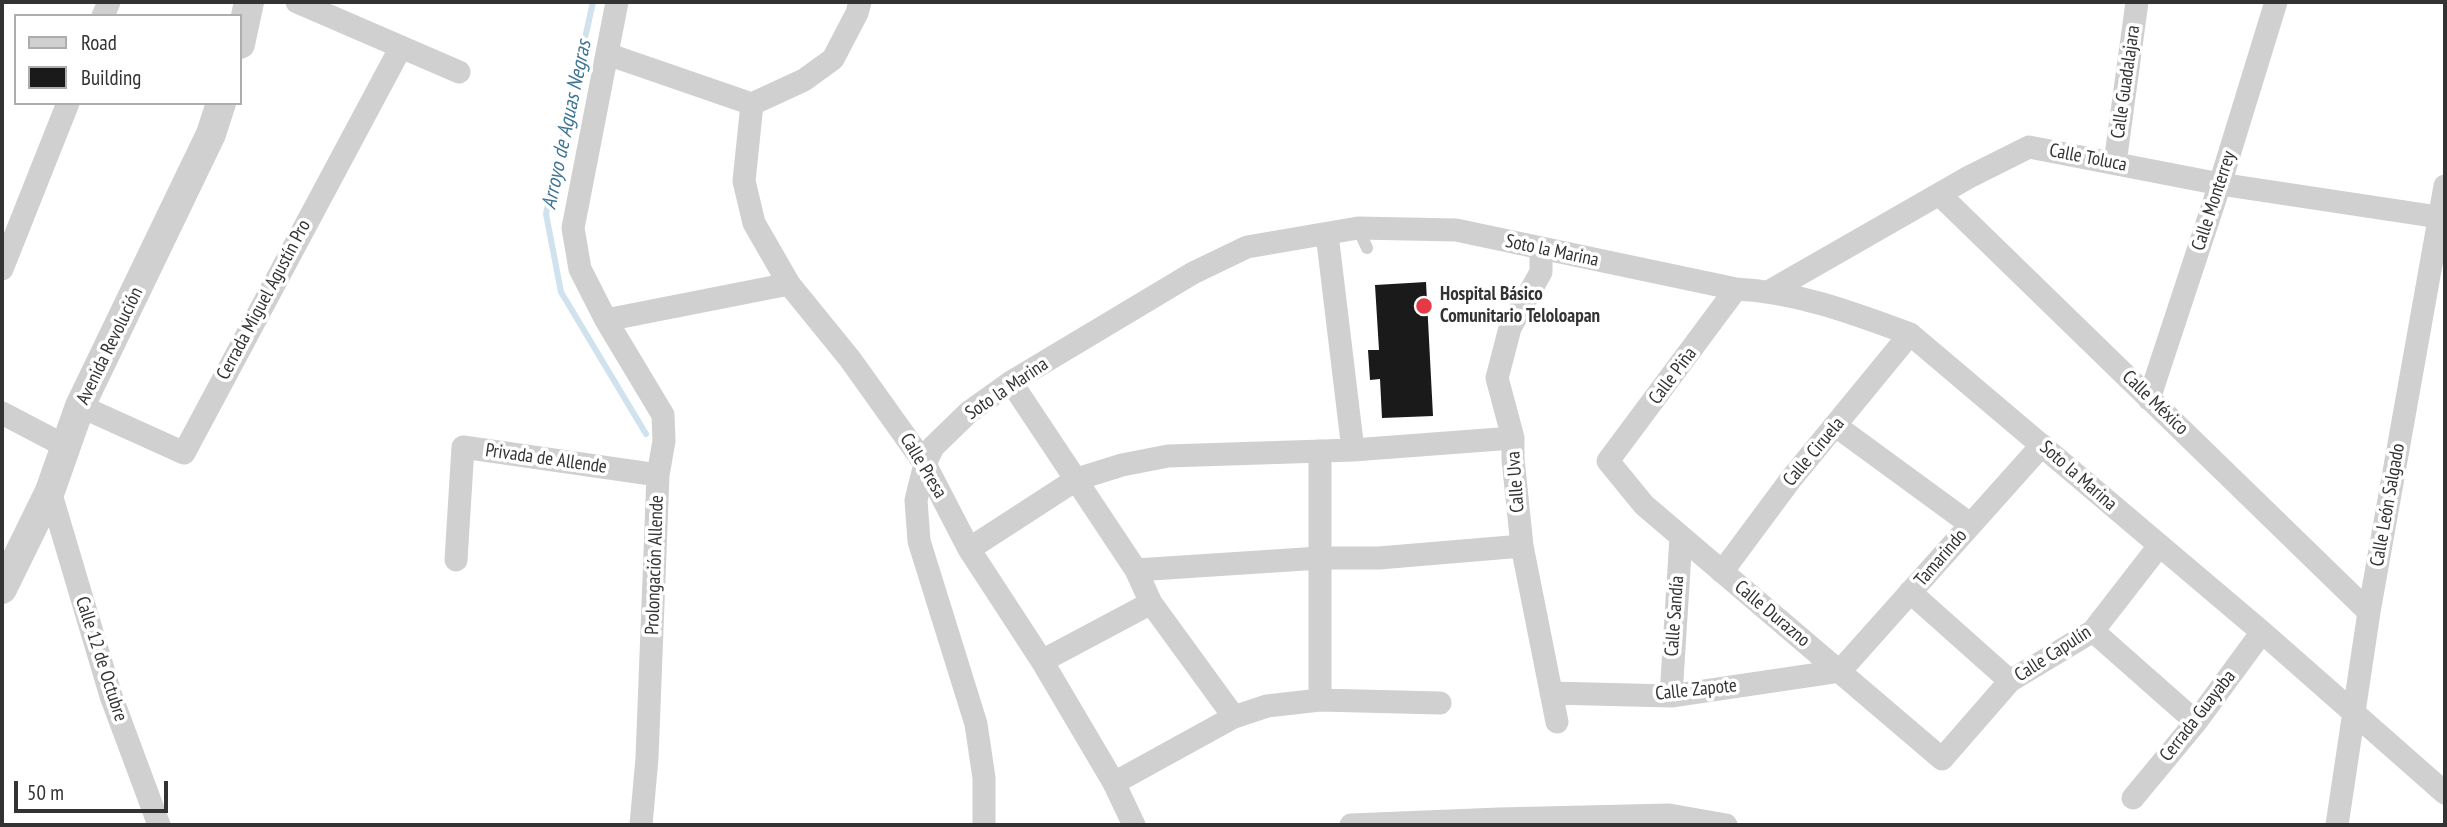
<!DOCTYPE html>
<meta charset="utf-8">
<style>
body{margin:0}
#map{position:relative;width:2447px;height:827px;overflow:hidden;background:#fff;font-family:"PT Sans Narrow",sans-serif}
canvas{display:block}
.frame{position:absolute;inset:0;border:4px solid #333;pointer-events:none}
.legend{position:absolute;left:14px;top:14px;width:228px;height:91px;box-sizing:border-box;background:#fff;border:2px solid #adadad;margin:0;padding:9px 12px;list-style:none;font-size:21px;color:#333}
.legend li{display:flex;align-items:center;gap:14px;height:35px}
.legend b{width:35px;border:2px solid #adadad}
.scale{position:absolute;left:14px;top:781px;width:154px;height:32px;box-sizing:border-box;border:4px solid #333;border-top:0;padding-left:9px;font-size:21px;line-height:24px;white-space:nowrap;color:#333;-webkit-text-stroke:5px #fff;paint-order:stroke}
</style>
<div id="map">
<canvas width="2447" height="827"></canvas>
<div class="frame"></div>
<ul class="legend">
<li><b style="height:9px;background:#d0d0d0"></b>Road</li>
<li><b style="height:19px;background:#1a1a1a"></b>Building</li>
</ul>
<div class="scale">50 m</div>
</div>
<script>
const g = document.querySelector('canvas').getContext('2d');
g.lineJoin = 'round';
function trace(path, color, width, dash) {
  g.strokeStyle = color;
  g.lineWidth = width;
  g.lineCap = dash ? 'butt' : 'round';
  g.setLineDash(dash || []);
  g.stroke(path);
}
function fillPath(path, color) {
  g.fillStyle = color;
  g.fill(path, 'evenodd');
}
function drawText(font, color, halo, rows, align = 'center') {
  g.font = font + ' "PT Sans Narrow",sans-serif';
  g.lineWidth = 7;
  g.setLineDash([]);
  g.textBaseline = 'middle';
  g.strokeStyle = halo;
  g.fillStyle = color;
  for (const [text, x, y, turn = 0] of rows) {
    g.save();
    g.translate(x, y);
    g.rotate((+turn || 0) * Math.PI / 180);
    g.textAlign = isNaN(turn) ? turn : align;
    if (halo) g.strokeText(text, 0, 0);
    g.fillText(text, 0, 0);
    g.restore();
  }
}
trace(new Path2D(`
 M593,2l-47,212 15,78 85,142`), '#cfe2ee', 6);
fillPath(new Path2D(`
 M1426,282l7,134 -51,2 -2,-39 -10,1 -2,-30h11l-4,-65z`), '#1a1a1a');
trace(new Path2D(`
 M1358,228l9,20`), '#d0d0d0', 12);
trace(new Path2D(`
 M297,2l162,70
 M617,2l-44,226 7,41 26,51 57,95 1,26 -6,34 -11,283 -6,67
 M860,2l-3,11 -24,46 -29,21 -52,24 -8,77 10,42 35,61 61,75 75,105 44,85 73,112 72,122 20,42
 M103,16l6,-14
 M607,54l145,50
 M2115,163l22,-161
 M1940,195l429,417
 M1327,234l26,216
 M1541,250v22l-31,56 -13,50 16,60v21l9,87 35,176
 M2,269l66,-166
 M1736,289l-128,172 36,44 298,254 68,-78 83,-50 66,-85
 M1770,291l199,-114 60,-30 191,37 225,34
 M606,320l183,-36
 M1011,382l125,188 15,33 83,114
 M2149,399l71,-215 56,-182
 M80,406l104,47 217,-406
 M2,413l63,33
 M1836,426l134,98
 M50,491l61,205 48,129
 M969,549l108,-70 45,-14 46,-9 185,-6 160,-12
 M456,560l7,-113 195,28
 M1136,570l184,-12h59l143,-12
 M1722,572l69,-93 119,-145
 M1910,592l100,89
 M2093,631l103,91
 M1042,661l109,-58
 M1551,693l120,3 169,-25 202,-226
 M1671,696l10,-159
 M1320,700v-249
 M1114,783l120,-66 33,-11 53,-6 120,3
 M2133,798l63,-76 66,-90
 M984,825v-47l-8,-54 -57,-183 -3,-41 9,-36 8,-17 36,-35 42,-30 182,-109 54,-26 111,-19 98,2 280,59c62,3 117,24 174,45l352,298 183,161
 M1351,825l148,-6 170,-4 57,10
 M2337,825l32,-213 76,-426`), '#d0d0d0', 23);
trace(new Path2D(`
 M240,44l9,-42
 M2,589l48,-98 30,-85 131,-272 10,-31`), '#d0d0d0', 30);
for (const [x, y, r, color] of [
 [1424,306,9,"#e63946"]
]) {
  const dot = new Path2D();
  dot.arc(x, y, r, 0, 2 * Math.PI);
  g.fillStyle = color;
  g.fill(dot);
  trace(dot, '#fff', 2.5);
}
drawText('19px', '#333', '#fff', [
 ["Calle Guadalajara",2126,82,-82],
 ["Calle Toluca",2088,158,11],
 ["Calle Monterrey",2214,201,-72],
 ["Soto la Marina",1552,251,12],
 ["Cerrada Miguel Agustín Pro",264,300,-62],
 ["Avenida Revolución",110,346,-64],
 ["Calle Piña",1673,376,-53],
 ["Soto la Marina",1007,389,-34],
 ["Calle México",2155,403,44],
 ["Calle Ciruela",1814,452,-50],
 ["Privada de Allende",546,459,8],
 ["Calle Presa",923,466,59],
 ["Soto la Marina",2078,476,41],
 ["Calle Uva",1516,482,-94],
 ["Calle León Salgado",2388,505,-80],
 ["Tamarindo",1941,558,-49],
 ["Prolongación Allende",655,565,-88],
 ["Calle Durazno",1772,614,40],
 ["Calle Sandía",1675,616,-86],
 ["Calle Capulín",2053,654,-33],
 ["Calle 12 de Octubre",101,659,72],
 ["Calle Zapote",1696,690,-6],
 ["Cerrada Guayaba",2198,716,-52]
]);
drawText('bold 19px', '#333', '#fff', [
 ["Hospital Básico",1440,295],
 ["Comunitario Teloloapan",1440,317]
], 'left');
drawText('italic 21px', '#3f7597', '#fff', [
 ["Arroyo de Aguas Negras",567,125,-78]
]);
</script>
